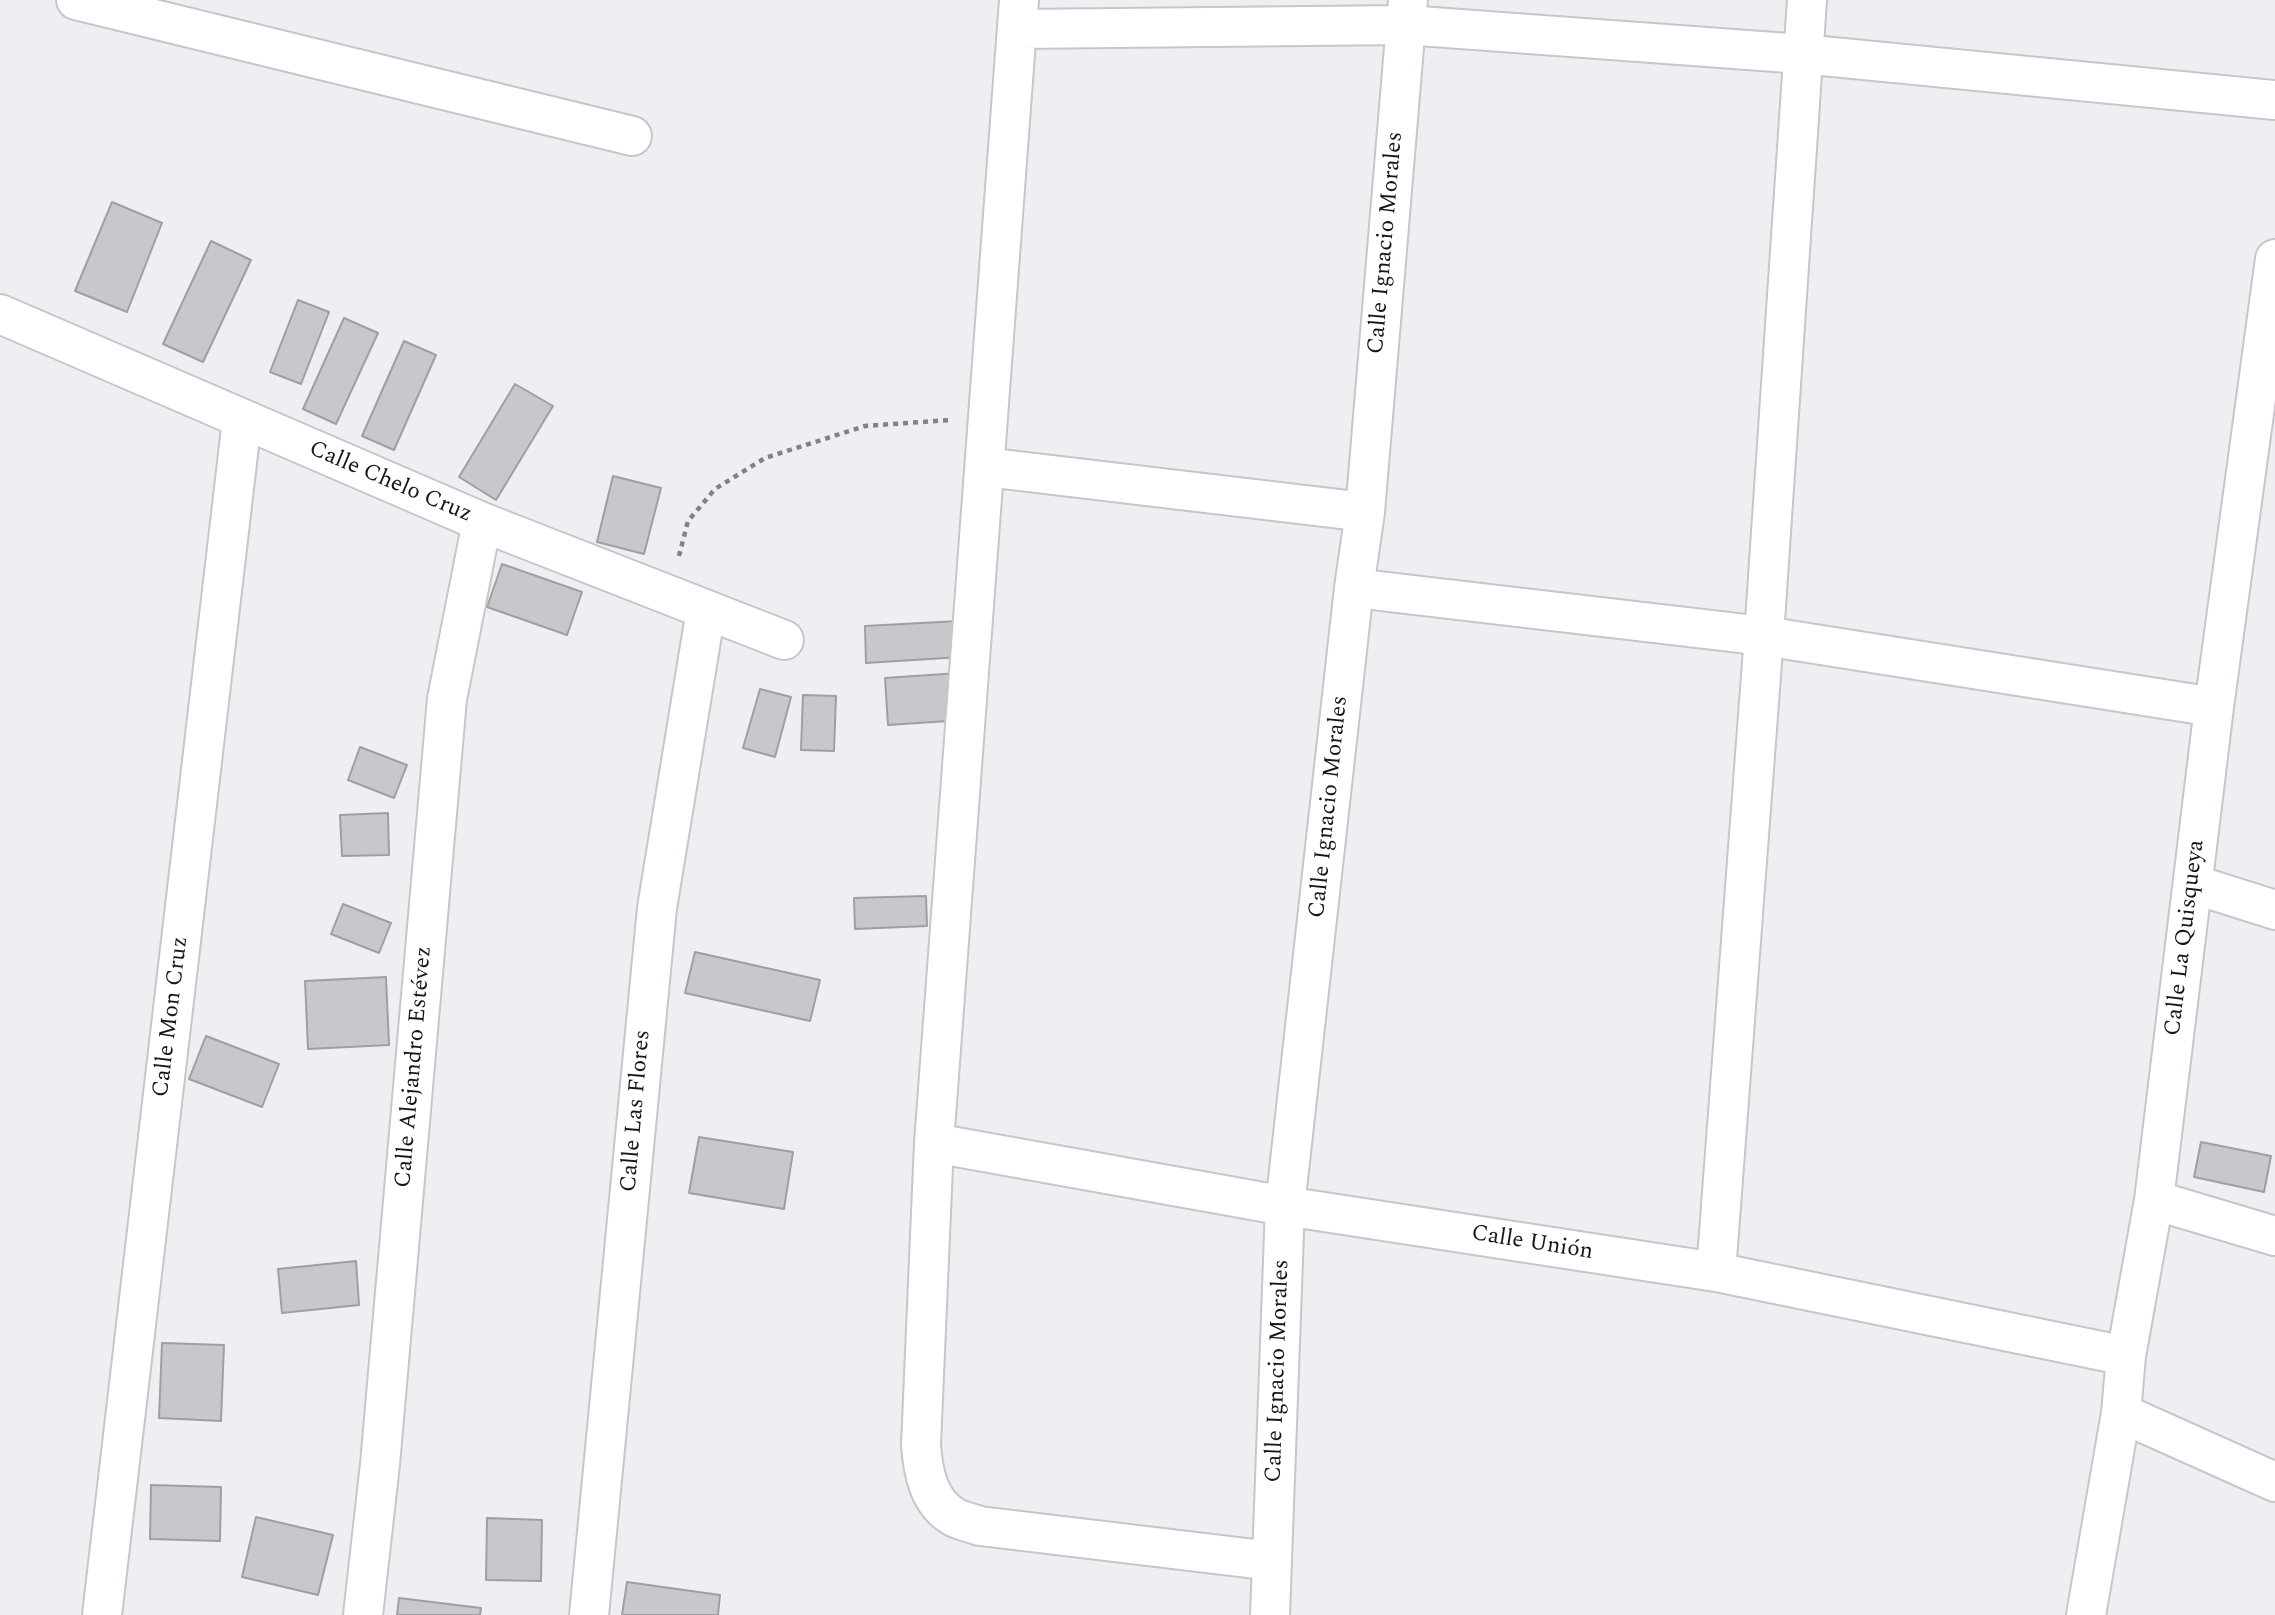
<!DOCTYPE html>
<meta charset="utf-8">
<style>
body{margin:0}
canvas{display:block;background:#f1eef3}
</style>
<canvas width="2275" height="1615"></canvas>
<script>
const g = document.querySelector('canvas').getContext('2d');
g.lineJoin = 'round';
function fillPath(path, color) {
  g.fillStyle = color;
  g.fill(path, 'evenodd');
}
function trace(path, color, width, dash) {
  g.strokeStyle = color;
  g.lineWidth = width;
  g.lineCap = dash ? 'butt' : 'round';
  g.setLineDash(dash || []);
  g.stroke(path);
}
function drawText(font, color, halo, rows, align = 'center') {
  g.font = font + ' Spectral,serif';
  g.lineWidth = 5;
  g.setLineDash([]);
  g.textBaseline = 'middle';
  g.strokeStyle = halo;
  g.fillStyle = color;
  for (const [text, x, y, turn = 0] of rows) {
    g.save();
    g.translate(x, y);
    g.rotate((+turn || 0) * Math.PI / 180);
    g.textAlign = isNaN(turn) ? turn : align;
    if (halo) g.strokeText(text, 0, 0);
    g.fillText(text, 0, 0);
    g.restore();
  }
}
const building = new Path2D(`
 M112,202l50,21 -35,89 -52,-21z
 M211,241l40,19 -48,102 -40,-18z
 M298,300l31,12 -28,72 -31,-12z
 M344,318l34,15 -42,91 -33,-15z
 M404,341l32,14 -42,95 -32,-14z
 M515,384l38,22 -57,94 -37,-23z
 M613,476l48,12 -17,66 -47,-12z
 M502,564l80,28 -15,43 -80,-28z
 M959,621l2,36 -95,6 -1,-37z
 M959,673l4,47 -75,5 -3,-47z
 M760,689l31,8 -16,60 -32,-9z
 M803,695l33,1 -2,55 -33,-1z
 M360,747l47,18 -13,33 -46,-18z
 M388,813l1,42 -47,1 -2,-41z
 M926,896l1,30 -72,3 -1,-31z
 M343,904l48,19 -12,30 -48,-19z
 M695,952l125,28 -10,41 -125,-28z
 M386,977l3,68 -81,4 -3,-68z
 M206,1036l73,28 -17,43 -73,-28z
 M699,1137l94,15 -9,57 -95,-16z
 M2201,1142l70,14 -7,36 -70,-15z
 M356,1261l3,44 -77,8 -4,-44z
 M162,1343l62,2 -3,76 -62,-3z
 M151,1485l70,2 -1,54 -70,-2z
 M256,1517l77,18 -15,60 -76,-18z
 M487,1518l55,2 -1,61 -55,-1z
 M627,1582l93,13 -2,20h-96z
 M399,1598l82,10 -1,7h-83z`);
fillPath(building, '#cac7cc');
trace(building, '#a19ea3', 2);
const minor = new Path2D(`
 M76,0l556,136
 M1019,0l-85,1143 -13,302c2,26 7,57 33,72 7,4 18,6 26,9l292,35
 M1018,29l388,-4 396,29 473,46
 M0,314l482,208 302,118
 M985,467l380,45
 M1354,588l410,48 450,71
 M2193,884l82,26
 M934,1143l351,63 431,66 410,84
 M2154,1200l121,36
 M1716,1272l48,-636 43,-636
 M2121,1413l154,69
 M102,1615l140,-1195
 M363,1615l17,-151 67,-765 35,-177
 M589,1615l68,-707 49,-298
 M1270,1615l15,-409 69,-618 11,-76 43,-512
 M2086,1615l35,-202 5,-57 28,-156 60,-493 61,-448`);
trace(minor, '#c9c5ca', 42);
trace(new Path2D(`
 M679,556l9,-35 27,-32 50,-31 100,-32 85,-6`), '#838184', 4.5, [5, 5]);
trace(minor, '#fff', 38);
drawText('23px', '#171617', '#fff', [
 ["Calle Ignacio Morales",1387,243,-85],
 ["Calle Chelo Cruz",390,483,23],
 ["Calle Ignacio Morales",1330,807,-84],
 ["Calle La Quisqueya",2186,938,-83],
 ["Calle Mon Cruz",172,1017,-83],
 ["Calle Alejandro Estévez",415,1067,-85],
 ["Calle Las Flores",637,1111,-85],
 ["Calle Unión",1532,1244,9],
 ["Calle Ignacio Morales",1279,1371,-88]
]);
</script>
